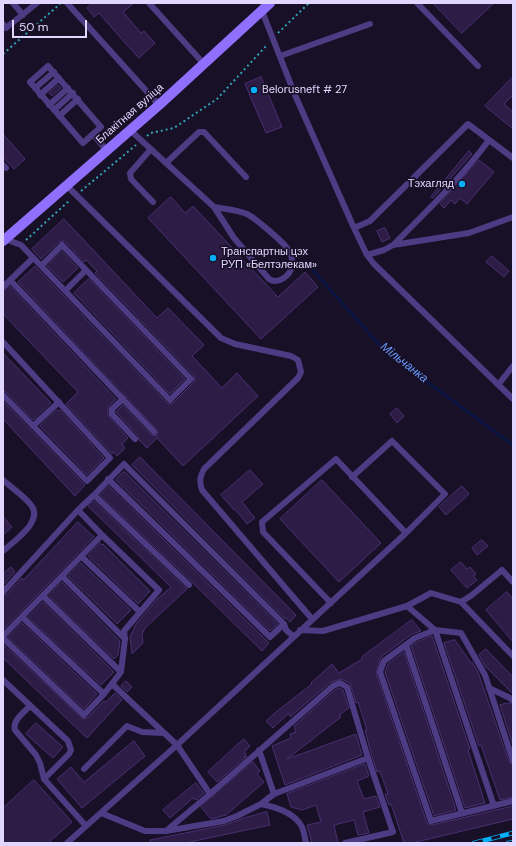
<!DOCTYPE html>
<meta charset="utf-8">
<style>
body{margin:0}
#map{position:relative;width:516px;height:846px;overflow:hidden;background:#181026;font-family:"DM Sans",sans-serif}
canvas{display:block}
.frame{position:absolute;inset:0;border:4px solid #e2d5fe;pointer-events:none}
.scale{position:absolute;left:12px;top:20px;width:75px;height:18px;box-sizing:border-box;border:2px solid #e2d5fe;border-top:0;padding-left:5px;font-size:12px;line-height:14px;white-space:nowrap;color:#e2d5fe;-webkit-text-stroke:3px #181026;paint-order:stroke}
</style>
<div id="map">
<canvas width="516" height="846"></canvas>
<div class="frame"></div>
<div class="scale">50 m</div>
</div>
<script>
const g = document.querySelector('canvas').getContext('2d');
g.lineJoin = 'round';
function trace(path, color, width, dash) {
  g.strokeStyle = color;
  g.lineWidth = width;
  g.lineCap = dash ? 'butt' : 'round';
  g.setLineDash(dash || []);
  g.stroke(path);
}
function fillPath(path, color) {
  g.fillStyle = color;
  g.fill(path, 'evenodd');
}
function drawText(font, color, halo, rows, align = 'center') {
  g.font = font + ' "DM Sans",sans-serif';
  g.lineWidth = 3.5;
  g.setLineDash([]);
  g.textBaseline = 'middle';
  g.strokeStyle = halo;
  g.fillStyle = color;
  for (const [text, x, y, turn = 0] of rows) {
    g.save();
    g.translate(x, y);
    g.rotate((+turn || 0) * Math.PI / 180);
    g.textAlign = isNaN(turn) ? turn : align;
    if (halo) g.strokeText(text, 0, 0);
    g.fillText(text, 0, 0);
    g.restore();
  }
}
trace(new Path2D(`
 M309,266l76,85 128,94`), '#0b1443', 3);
const building = new Path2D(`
 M93,3h41l-11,9 18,21 3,-2 11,12 -16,15 -13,-14 -27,-31 -5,4 -7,-9z
 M433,3h61l-32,30z
 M261,77l21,50 -16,6 -21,-49z
 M513,77v18l-9,9 9,8v17l-28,-23z
 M58,85l3,3 -9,8 -3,-3z
 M3,134l22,25 -11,10 -11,-12z
 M469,151l3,3 -39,44 -2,-1z
 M479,160l15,12 -27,32 -7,-6 -5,6 -4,-4 -7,8 -4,-4z
 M171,197l14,16 8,-7 85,91 27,-25 13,15 -57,52 -113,-121z
 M64,219l93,99 11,-10 36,37 -12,11 30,32 15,-15 21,23 -75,70 -26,-28 -10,10 -8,-8 -1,-4 -22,-24 7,-7 28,30 6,1 1,-5 -140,-149 17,-16 133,138 5,-1 21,-21 1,-4 -1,-2 -99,-103 2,-2 -11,-11 -2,2 -19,-20 -2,-1 -4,1 -18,17 -9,-10z
 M385,228l5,10 -8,4 -5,-11z
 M62,251l16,17 -15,14 -16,-16z
 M492,256l17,15 -5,6 -18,-15z
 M89,279l96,100 -15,15 -96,-101z
 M10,286l106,113 -8,8v8l20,23 -6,6 3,4 -8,8 -3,-4 -2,2 -46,-50 12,-12 -75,-78v-23z
 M3,353l48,50 -18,17 -27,-28 -3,-1z
 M3,401l82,84 -10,11 -72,-77z
 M397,408l7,8 -7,7 -7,-9z
 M57,410l2,1 1,-1 44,48 -17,17 -47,-49z
 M140,457l156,158 -6,7 -4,-4 -1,1 -153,-154z
 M250,470l13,14 -21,18 13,16 -8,6 -12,-15 -1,1 -13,-15z
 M123,472h2l153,152 -8,7 -154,-151z
 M322,480l59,63 -42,39 -59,-63z
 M109,486l160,157 -7,8 -70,-69 -92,-87z
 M462,486l7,8 -23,21 -7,-8z
 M94,501l93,88 -42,39 -3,7 1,8 -11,11 -2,-17 6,-13 21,-25 14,-12 -83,-81z
 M3,516l9,11 -9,8z
 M78,522l16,15 -91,93v-34l3,-1 16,-17 1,2z
 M482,540l6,6 -11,9 -5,-7z
 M100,543l2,2 1,-1 47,47 -12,13 -50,-48z
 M461,562l6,7 3,-2 6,7 -3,2 4,4 -10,8 -16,-18z
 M81,563l50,47 -14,14 -49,-48z
 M11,567l4,5 -12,13v-11z
 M62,582l58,59 -2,14 -4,4 -65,-63z
 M507,592l6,7v43l-27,-32z
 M43,602l71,70 -13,13 -73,-68z
 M412,620l9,11 -9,3 -31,23 -5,16 51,150 5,2 81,-19v13l-97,23 1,1h-13l-13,-39 -2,1 -4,-11h3l-8,-23 -3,1 -5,-15 -7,-27h2l-9,-28 -2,1 -6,-20 -9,-4 -10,3 -41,35 -1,-4 -16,15 -7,-7 10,-9 36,-28 -1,-1 21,-19 7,9 23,-14v-2z
 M22,623l75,71 -13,15 -76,-72z
 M432,636l38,113 -2,1 17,53 -20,5 -54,-162 6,-4z
 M455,640l16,23 1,-1 6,10 31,90 4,3v32l-13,3 -19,-55 -2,1 -35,-103z
 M3,644l80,75 4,-1 17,-17 2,1 9,-9 7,7 -35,38 -84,-80z
 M486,649l27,28v17l-28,-28 -6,-11z
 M404,652l52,158 -22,6 -49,-144 3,-8z
 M126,681l6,6 -5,5 -6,-6z
 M340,688l3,2 6,18 -10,7 2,2 -54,42 69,-25 6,21 -77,30 -13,-39 19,-8 -1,-4 6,-2 -2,-6 41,-36z
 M509,703l4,2v41l-13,-41z
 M36,723l27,24 -10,11 -27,-24z
 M244,739l6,7 -6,6 2,2 -2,3 3,-1 -30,26 -9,-10z
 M134,741l11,15 -63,52 -25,-29 14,-12 13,15z
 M253,762l7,9 -3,3 7,8 -38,33 -15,4 -10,-12z
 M365,764l4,12 -12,5 7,18 12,-3 4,11 -17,5 6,21 -11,2 -4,-15 -20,5 4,18h-26l-5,-18 14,-3 -5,-17 -14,5 -11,-3 -4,-13z
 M34,780l38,42 -24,21h-45v-35z
 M196,783l8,10 -8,7 -3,-2 -23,20 -7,-8z
 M267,812l3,13 -85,18h-35v-3l75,-15 19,-7z`);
fillPath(building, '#2d1c46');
trace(building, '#4a2f72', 1);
trace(new Path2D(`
 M278,33l31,-30
 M3,54l57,-50
 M147,136l4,-3 23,-5 43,-29 50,-54
 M81,191l55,-46
 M26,240l44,-40`), '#32a2b5', 2, [2, 3]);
trace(new Path2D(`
 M13,3l10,12
 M67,3l92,102
 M149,3l55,61
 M417,3l61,63
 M262,11l33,84 59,133 13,27 7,9 139,135
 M3,24l3,4 31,-25
 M280,56l90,-32
 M35,88l19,-16
 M40,95l19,-17
 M49,105l19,-17
 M54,110l19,-17
 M59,116l19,-17
 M130,130l84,77 20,31 35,41c9,6 21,-3 23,-13 1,-5 0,-10 -3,-15 -3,-7 -34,-33 -42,-37 -9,-4 -22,-5 -33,-7
 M93,134l-10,9 -53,-61 18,-16 53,61 -8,7 14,17
 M151,149l-21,24 1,6 22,23
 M166,163l33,-31h5l42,45
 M3,165l3,3
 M67,186l154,152 14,6 56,12 7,4 3,12 -3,6 -94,91c-4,8 -5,12 -2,21l110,129
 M354,228l16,-7 98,-97 45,34
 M5,239l16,6 149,155 21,-21 -129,-134 -21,21
 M393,245c34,-34 68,-67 96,-105
 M367,255l17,-5 9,-5 76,-12 44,-16
 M11,281l143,151
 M3,287l30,-29
 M65,291l21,-21
 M3,342l107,116 -23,23 -84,-86
 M498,385l15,-19
 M123,399l-11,10v5l23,25
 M33,426l26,-24
 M352,477l40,-36 53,53 -39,39
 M108,479l162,158 14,-13
 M3,480c9,8 21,16 28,25 13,16 -17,36 -28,46
 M82,557l58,55
 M62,576l63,63
 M189,585l-95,-90 30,-31 160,160 2,6 7,6
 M3,592l75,-82
 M43,596l78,76
 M461,602l11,-7 30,-25 11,12
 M407,606l28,24 59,176
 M22,617l82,77
 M300,630l23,1 84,-25 24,-13 30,9 52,54
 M3,636l99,-101 -24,-25 16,-15
 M3,638l81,77 20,-21 17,-22 4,-33 -1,-8 35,-41 -57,-55
 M406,645l56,168
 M3,680l65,61 3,9 -2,4 -25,25 42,47
 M112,684l65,61 33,49
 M489,688l21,10 3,3
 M30,706c-6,6 -18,15 -15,24l21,25 4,8 4,16
 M259,750l15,44
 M513,761l-28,-86 -24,-42 -26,-3 -20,8 -31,23 -4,11 51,149 82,-20
 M84,769l43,-43 15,6 22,1
 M261,804c15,3 34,9 41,23 2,5 3,11 4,16
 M101,813l44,18h21l58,-10 13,-5 24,-12 13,-10 94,-36
 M166,831l44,-37 123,-108 7,-3 7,4 21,71 25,74 -48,11
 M67,843l110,-98 229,-212 -70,-74 -74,63 1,10 68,71`), '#4d3c83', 6);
trace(new Path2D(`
 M3,241l156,-136 111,-102`), '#8f6ffb', 10);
const rail = new Path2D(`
 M474,843l39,-10
 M508,843l5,-1`);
trace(rail, '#06aff9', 4.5);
trace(rail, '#181026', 3, [9]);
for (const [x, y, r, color] of [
 [254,90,4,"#06aff9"],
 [462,184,4,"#06aff9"],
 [213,258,4,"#06aff9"]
]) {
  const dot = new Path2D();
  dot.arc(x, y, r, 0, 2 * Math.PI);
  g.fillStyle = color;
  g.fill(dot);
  trace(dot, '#181026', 1.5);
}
drawText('11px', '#e2d5fe', '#181026', [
 ["Belorusneft # 27",262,90],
 ["Тэхагляд",454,184,"right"],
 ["Транспартны цэх",221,252],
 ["РУП «Белтэлекам»",221,265]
], 'left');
drawText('11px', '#e2d5fe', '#181026', [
 ["Блакітная вуліца",130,114,-41]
]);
drawText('italic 12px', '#6697fb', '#181026', [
 ["Мільчанка",404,363,38]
]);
</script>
